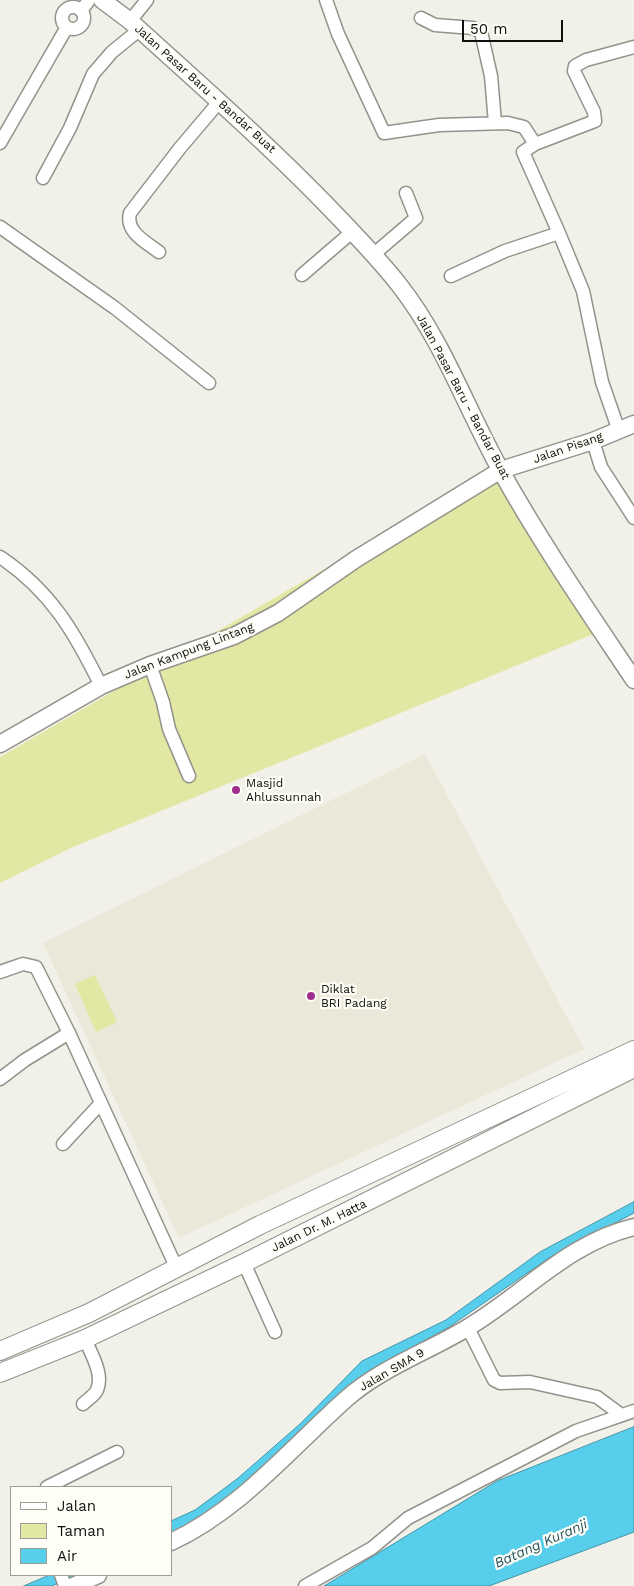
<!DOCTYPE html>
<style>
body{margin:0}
#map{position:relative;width:634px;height:1586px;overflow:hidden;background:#f1f0e9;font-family:"Work Sans",sans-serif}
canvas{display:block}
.legend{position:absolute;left:10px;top:1486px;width:162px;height:90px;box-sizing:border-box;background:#fefdf6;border:1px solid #9e9e99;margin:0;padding:6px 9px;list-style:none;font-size:15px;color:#0f0f0d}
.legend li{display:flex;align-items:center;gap:10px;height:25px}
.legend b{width:25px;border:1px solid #9e9e99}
.scale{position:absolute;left:462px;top:20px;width:101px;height:22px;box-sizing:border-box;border:2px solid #0f0f0d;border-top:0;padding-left:6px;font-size:15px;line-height:18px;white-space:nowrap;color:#0f0f0d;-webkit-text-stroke:4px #fefdf6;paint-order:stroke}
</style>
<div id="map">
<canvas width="634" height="1586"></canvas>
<ul class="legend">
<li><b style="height:6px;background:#fff"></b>Jalan</li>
<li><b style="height:14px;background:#e2e8a3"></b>Taman</li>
<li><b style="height:14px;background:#57ceec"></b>Air</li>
</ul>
<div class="scale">50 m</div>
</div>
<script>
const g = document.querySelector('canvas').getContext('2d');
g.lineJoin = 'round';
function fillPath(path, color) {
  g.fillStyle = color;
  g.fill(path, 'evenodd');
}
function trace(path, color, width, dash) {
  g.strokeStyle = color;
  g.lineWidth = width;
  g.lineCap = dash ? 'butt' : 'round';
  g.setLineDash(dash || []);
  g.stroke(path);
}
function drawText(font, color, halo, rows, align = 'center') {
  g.font = font + ' "Work Sans",sans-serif';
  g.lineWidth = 4.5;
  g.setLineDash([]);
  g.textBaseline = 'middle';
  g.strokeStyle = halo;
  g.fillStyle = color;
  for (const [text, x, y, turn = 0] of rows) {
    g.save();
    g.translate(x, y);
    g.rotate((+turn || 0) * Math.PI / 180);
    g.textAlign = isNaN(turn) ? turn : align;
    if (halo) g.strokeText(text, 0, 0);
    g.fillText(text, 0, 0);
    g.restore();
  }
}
fillPath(new Path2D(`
 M425,754l159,295 -405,189 -136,-295z`), '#eae8d9');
fillPath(new Path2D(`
 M504,465l97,166 -528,216 -73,36v-126z
 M95,975l22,47 -21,10 -21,-48z`), '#e2e8a3');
const water = new Path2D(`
 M634,1202v11l-85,45 -100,69 -77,43 -153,137 -48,28v-14l24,-11 42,-31 63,-55 62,-63 84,-41 94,-68z
 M634,1427v105l-145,54h-165l173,-105z
 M50,1575h27l-25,11h-28z`);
fillPath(water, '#57ceec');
trace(water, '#4195a9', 1);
const minor = new Path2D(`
 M326,0l12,34 46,99 55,-8 69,-2 16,4 11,17 60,-23 -1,-9 -20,-41 1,-5 11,-6 48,-13
 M62 18a11 11 0 1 1 22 0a11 11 0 1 1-22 0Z
 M81,11l8,-11
 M421,18l14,7 38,3 8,4 10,44 4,47
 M130,21l17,-21
 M0,143l67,-116
 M535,144l-12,8 36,81
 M43,178l27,-50 23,-54 19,-22 27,-22
 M0,227l115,81 94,75
 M159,252c-13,-10 -34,-20 -29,-39l50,-65 39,-46
 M374,254l42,-36 -10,-25
 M302,275l50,-43
 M451,276l54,-25 54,-18 24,58 19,91 17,49
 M593,441l8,26 33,51
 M0,557c51,34 75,76 101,129
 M150,665l13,37 6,27 20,47
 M0,972l23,-8 13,3 33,66 108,236
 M0,1079l25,-19 44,-27
 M63,1144l38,-41
 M244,1263l31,69
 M468,1328l26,52 6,3 30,-1 67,15 23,17
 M83,1404c4,-4 12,-9 14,-14 7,-16 -6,-36 -12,-51
 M47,1487l70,-35
 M61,1575l4,11
 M305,1586l67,-38 36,-30 168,-87 58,-20`);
const tertiary = new Path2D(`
 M102,0l28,21c73,66 147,131 214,202 20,21 39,41 56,63 43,55 67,124 101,185 40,72 87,140 133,209
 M0,744l101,-58 49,-21 84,-29 44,-23 78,-54 145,-89 92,-29 41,-17
 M171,1542c69,-32 119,-93 175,-143 35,-31 81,-47 121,-71 56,-33 102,-86 167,-101
 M73,1586l25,-11`);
const secondary = new Path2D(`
 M0,1351l89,-38 171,-88 374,-175
 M0,1373l85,-34 159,-76 390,-195`);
trace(minor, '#93928b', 15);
trace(tertiary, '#93928b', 19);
trace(secondary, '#93928b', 20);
trace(minor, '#fff', 12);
trace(tertiary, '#fff', 16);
trace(secondary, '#fff', 18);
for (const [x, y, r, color] of [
 [236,790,5,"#9f2f8c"],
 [311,996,5,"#9f2f8c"]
]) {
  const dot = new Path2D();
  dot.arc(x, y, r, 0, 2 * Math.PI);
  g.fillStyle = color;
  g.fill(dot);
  trace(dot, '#fefdf6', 2);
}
drawText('12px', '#0f0f0d', '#fefdf6', [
 ["Jalan Pasar Baru - Bandar Buat",205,89,42],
 ["Jalan Pasar Baru - Bandar Buat",463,397,62],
 ["Jalan Pisang",568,448,-19],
 ["Jalan Kampung Lintang",189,651,-21],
 ["Jalan Dr. M. Hatta",319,1226,-26],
 ["Jalan SMA 9",392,1370,-30]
]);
drawText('12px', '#0f0f0d', '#fefdf6', [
 ["Masjid",246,783],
 ["Ahlussunnah",246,797],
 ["Diklat",321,989],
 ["BRI Padang",321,1003]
], 'left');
drawText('italic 14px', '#245663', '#fefdf6', [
 ["Batang Kuranji",541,1544,-24]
]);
</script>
